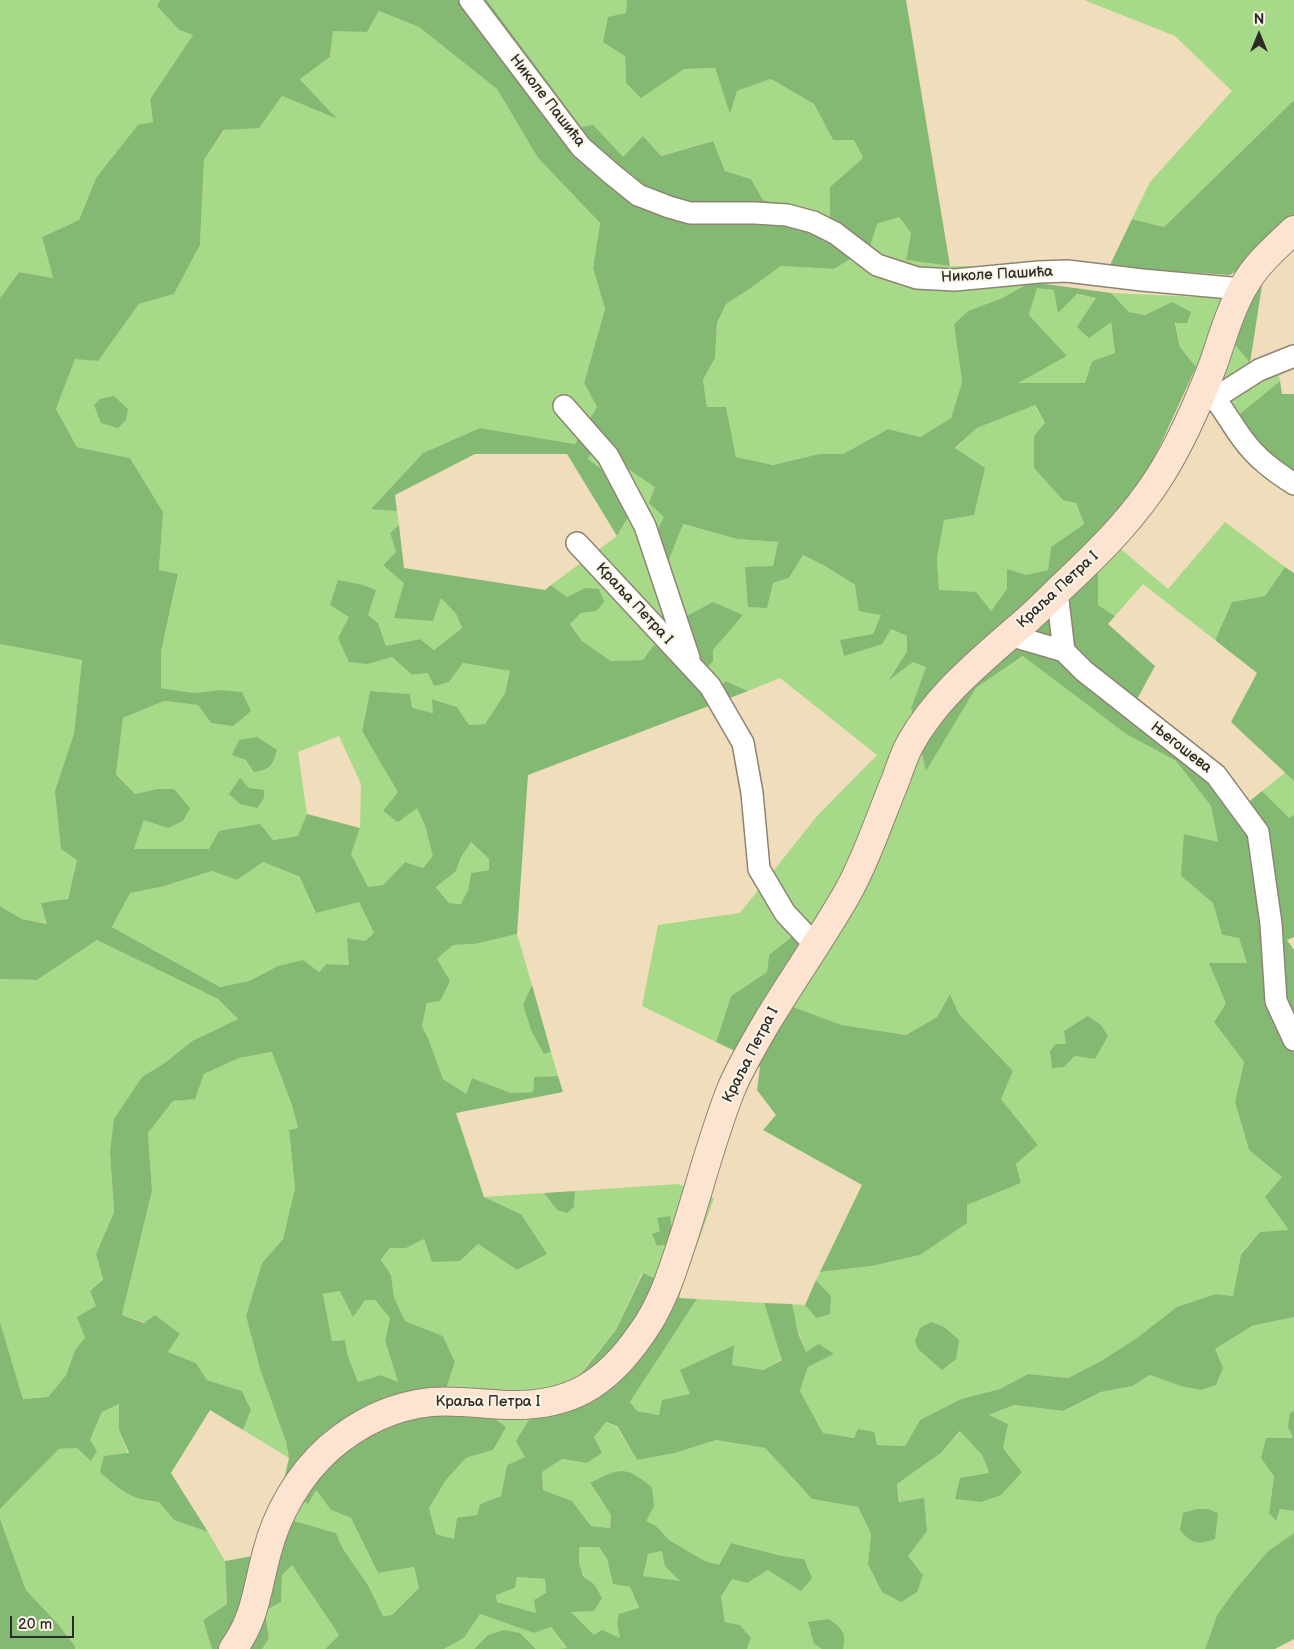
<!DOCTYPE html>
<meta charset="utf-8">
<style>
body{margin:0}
#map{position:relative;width:1294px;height:1649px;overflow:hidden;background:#f0ddbb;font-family:"Balsamiq Sans",sans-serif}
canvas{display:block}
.north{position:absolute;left:1234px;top:10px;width:50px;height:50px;-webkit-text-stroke:4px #fcf5e5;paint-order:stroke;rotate:0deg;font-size:14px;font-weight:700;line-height:20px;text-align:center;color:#2b2b2b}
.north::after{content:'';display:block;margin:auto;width:18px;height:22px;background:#2b2b2b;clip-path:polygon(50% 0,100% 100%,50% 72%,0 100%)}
.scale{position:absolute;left:10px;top:1616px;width:64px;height:22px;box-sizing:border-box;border:2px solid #2b2b2b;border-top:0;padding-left:6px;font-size:15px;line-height:18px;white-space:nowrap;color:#2b2b2b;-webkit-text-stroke:4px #fcf5e5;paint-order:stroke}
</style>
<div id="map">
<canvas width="1294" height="1649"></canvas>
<div class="north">N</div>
<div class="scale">20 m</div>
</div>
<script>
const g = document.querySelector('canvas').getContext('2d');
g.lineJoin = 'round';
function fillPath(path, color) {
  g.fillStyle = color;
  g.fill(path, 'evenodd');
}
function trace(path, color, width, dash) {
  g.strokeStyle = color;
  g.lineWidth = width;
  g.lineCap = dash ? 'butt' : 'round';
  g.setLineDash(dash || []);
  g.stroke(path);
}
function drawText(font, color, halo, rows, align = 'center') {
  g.font = font + ' "Balsamiq Sans",sans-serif';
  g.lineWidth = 4;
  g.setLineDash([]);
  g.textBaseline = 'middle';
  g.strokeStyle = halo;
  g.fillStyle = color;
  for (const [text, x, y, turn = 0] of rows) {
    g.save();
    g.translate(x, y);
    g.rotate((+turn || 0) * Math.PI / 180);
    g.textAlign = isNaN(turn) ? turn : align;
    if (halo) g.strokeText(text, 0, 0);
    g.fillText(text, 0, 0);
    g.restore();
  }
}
fillPath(new Path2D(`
 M0,0h160l-3,6 22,24 14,5 -43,64 3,23 -57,56 -17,42 -37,17 11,41 -34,-6 -19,26z
 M487,0h140l-2,56 1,27 58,-14 31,-1 15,45 7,-22 34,-12 43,25 19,36h21l9,18 -33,29v31l-67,-18 -12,-21 -26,-8 -13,-30 -52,15 -37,2 -28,-33 -14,3z
 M1084,0h210v100l-130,127 -32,-8 18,-37 82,-91 -57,-55z
 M379,11l40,16 78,62 41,69 62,65 -7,45 12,41 -21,74 13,24 -22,37 -95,-16 -57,25 -51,55 25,3 2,14 -9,8 6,19 -13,13 57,32 16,17 6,14 -28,22 -14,-11 -34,7 -8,-23 -10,-8 -19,2 19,47 24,-7 20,18 16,-2 21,9 14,-19 47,8 -5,22 -20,31 -16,1 -12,-18 -24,-8 1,14 -22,-4 -2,-15 -40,-3 -8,40 37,61 18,16 8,18 9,30 -11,12 -18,-6 -22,23 -15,2 -18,-33 10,-26 1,-44 -22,-48 -41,16 9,62 -8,22 -90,13h-75l10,-29 13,-31 -22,5 -19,-21 7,-55 41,-17 34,4 13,18 9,-33 -26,3 -33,-5v-36l17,-77 -19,-5 4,-58 -33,-54 -53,-11 -21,-38 19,-51 23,3 41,-57 35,-10 26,-49 4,-85 21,-30 34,-3 23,-31 54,23 -36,-41 30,-21 3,-27 34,2z
 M899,217l12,16 -5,27 44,6h67l14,16 -29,16 -34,13 -14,13 8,58 -11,36 -31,19 -32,-8 -45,25h-24l-46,11 -37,-8 -10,-49 -19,-1 -4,-27 12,-22 2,-35 9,-19 22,-14 33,-24 53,3 36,-22 7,-23z
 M1242,274l-9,68 17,21 44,-10 -16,17 2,11 -45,37 -8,14 -22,-26 -9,-39 -16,-20 -8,-45 -27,13 -16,-3 -18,-19 110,5z
 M1037,287l59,11 15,24 4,31 -23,8 -7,22h-68l50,-27 -38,-41z
 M1034,405l11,18 39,101 -33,23 -3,23c-32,8 -38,15 -57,41l-52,-20 -2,-33 18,-109 22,-21z
 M597,442l14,1 6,18 38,26 10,30 1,50 16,-43 55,15 41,3 -5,24v17l16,-5 14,-23 22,11 30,19 26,30 -8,19 -29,22 47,-27 16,7v15l-18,28 24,-17 13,5 -15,41 15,62 50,-82 48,-32 102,78 50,27 35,45 7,36 -37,34 32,27 9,32 17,3 8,25 -21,40 -12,19 30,40 -9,40 14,48 34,27 6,54 -29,1 -19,21 -8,43 -17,-2 -79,44 -36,23 -33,17 -40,-4 -28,15 -39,10 -41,21 -15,26 -29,-1 -18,-16 -4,9 -31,-5 -23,-42 8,-24 26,-13 -28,-2 -18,-48 17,1 11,13 15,-22 -15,-16 4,-8 52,-6 48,-11 47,-50 54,-22 -5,-19 22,-19 -37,-46 12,-28 -54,-57 -9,-20 -13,23 -31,18 -64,-10 -49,-18 24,-41 -48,-11 -2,17 -36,24 -15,46 -74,-36 16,-81 82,-12 77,-97 60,-61 -97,-77 -32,13 -22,-10 -8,6 -14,-17 9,-8v-12l29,-35 -67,42 -32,3 -32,1 -29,-20 -12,-18 11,-10 4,-25 -18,9 -16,-12 66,-49 13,-22 -23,-41 -19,-14zM1056,1044h10l9,12 -11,11z
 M1225,522l60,45 -20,29 -33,6 -17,38 -72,-56 -28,32 -17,-11v-32l17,-29 53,45z
 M0,644l82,16 -8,73 -19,58 22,69 -9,39 -20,25 -26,-5 -22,-13z
 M1286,772l8,9v34l-5,4 -27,-28z
 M471,842l18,17v11l-18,3 -3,17 -6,14 -13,-1 -13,-17 20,-15 4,-12z
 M263,862l96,40 15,31 -9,8 -16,24 -23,-1 -7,8 -41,-6 -29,15 -29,6 -108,-60 18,-35 36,-6 46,-15 25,9z
 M517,934l15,51 -9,19 21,50 7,-2 7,24 -24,1 -1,15 -22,1 -39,-15 -6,17 -23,-16 -14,-39 -7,-14 15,-67 16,-14 22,-1z
 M97,940l121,59 20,20 -46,22 -26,21 -24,15 -32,75 4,60 -18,42 7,26 -7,26 -10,32 -11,12 -9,25 -18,22 -25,2 -23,-77v-343l37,1z
 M273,1052l19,53 6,23 -9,2 6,58 -12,51 -21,24 -16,53 14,53 26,73 3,16 -46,-28 8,-20 -9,-19 -35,-11 -11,-17 -28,-11 12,-18 -58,-19 30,-124 -4,-58 25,-32 22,-3 9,-24 35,-16z
 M678,1184l36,14 -33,92 -39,-17 -26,57 -30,36 -61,91 -18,8 -6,31 -21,8 -3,11 -23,24 -18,-5 -7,-26 17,-28 20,-22 27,-8 -7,-38 -39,-26 8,-24 -12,-26 -38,-15 -11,-24 -3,-22 -10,-14 9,-13h16l18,-9 36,22 18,-17 39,26 29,-16 -25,-40 -37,-17 60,-4 13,17 17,-3 1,-16z
 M340,1291l25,9h10l15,18 -5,23 13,41 -17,-7 -23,7 -10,-26 -3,-16 -13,1 -9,-47z
 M697,1299l67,4 18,56 -19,11 -31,-5 1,-20 -52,25 10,24 -32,21 -22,-4 -7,-9z
 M1294,1317v94l-4,3 3,24 -19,38 -5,37 7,8 4,-12 14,2v22l-26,18 -33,39 -18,25 -12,34h-362c4,-16 -1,-21 -14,-30l-15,25 8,5h-75l4,-11 -11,-13 -15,-3 -4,-25 11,-19 15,5 21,-13 36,-11 -22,-3 -51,-13 -12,22 -14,-4 -36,-21 -13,-14 -11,-5 7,-34c-28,-22 -31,-19 -62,-3l21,31 -1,13 -19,-2 -19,-25 -29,-11 -1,-18 20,-13 25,4 15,-10 -8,-16 11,-15 11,4 21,34 38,-7 41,-13 49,8 47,51 46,8 13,27 -3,30 55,11 -15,-19 -11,-72 44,-31 20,-22 21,24 7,19 33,-2 -19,-24 -15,-32 26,-11 49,6 38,-19 32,-6 17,-11 31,11 34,-37 37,-23z
 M119,1404v26l27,71 13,1 15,18 34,12 17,29 2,43 -24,16 9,29h-137v-3l-18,-23 -31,-33 -26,-71v-10l59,-60 18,-1 14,12 -1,-20 12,-28z
 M282,1489l34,1 15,20 20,8 27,55 36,-6 5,21 -27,27 -9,1 -15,-31 -25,-36 -7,-16 -45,-13z
 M579,1547h20l8,12 6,25 17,3 9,22 -22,14 4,15 -27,-3 -24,-24h24v-27c-17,-12 -15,-17 -15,-37z
 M662,1551l18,31 -37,-6 4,-22z
 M292,1564l47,71 -14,14h-63l7,-12 -4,-26 16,-9 1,-27z
 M517,1577l28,2 1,14 -10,20 -39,-11 -1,-7 19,-7z
 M480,1614l54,19 17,-6 16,22h-31l-16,-16 -32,2 -14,14h-30l20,-11z`), '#a6d988');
fillPath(new Path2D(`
 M160,0h327l94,127 13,-2 29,32 20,-21 18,20 52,-15 12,30 26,8 12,21 67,18v-31l33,-29 -9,-18h-21l-19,-36 -43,-25 -34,12 -7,23 -15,-46 -31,1 -43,29 -15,-15 -1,-27 -22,-14 5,-25 18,-4 1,-13h279l44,266 -44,-6 5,-27 -12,-16 -22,7 -7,23 -36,22 -53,-3 -33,24 -22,14 -9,19 -2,35 -12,22 4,27h19l10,50 37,8 46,-11h24l45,-25 32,8 31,-19 11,-36 -8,-58 14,-13 34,-13 29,-16 80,11 18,19 16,3 27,-13 19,10 -4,11h-12l5,24 16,20 -33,72 -65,134v32l17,11 -7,8 47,42 -19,35 110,103 16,-13 27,27 5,-3v122l-7,3 7,10v367l-42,9 -37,23 8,19 -7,17 -15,5 -20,-4 -31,-11 -17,11 -32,6 -38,19 -49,-6 -25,10 19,9 -5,24 19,24 -21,23 -20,7 -26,-3 5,-21 29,-5 -7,-18 -22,-24 -19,22 -44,31 2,18 25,-4 3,33 -19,25 15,19 -6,17 -16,10 -19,-10 -14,-28 3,-30 -13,-27 -46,-8 -47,-51 -49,-8 -41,13 -38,7 -20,-34 -11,-4 -12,15 8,16 -15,10 -25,-4 -20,13 1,18 29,11 19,25 19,2 1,-13 -21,-32c31,-15 34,-18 62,4l2,19 -8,15 10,5 13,14 36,21 14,4 12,-22 51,13 22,3 8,19 -11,13 -33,-21 -21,13 -15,-4 -11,18 4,25 15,3 11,13 -4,11h-187l7,-1 -16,-21 -17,6 -54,-19 -16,24 -20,11h-119l14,-14 -47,-70 -10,10 -1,27 -16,9 4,27 -7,11h-50l-9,-29 24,-16 -2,-43 28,-5 38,-36 45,13 7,16 25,36 15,31 9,-1 27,-27 -5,-21 -36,6 -27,-55 -20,-8 -15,-20 -8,14 -26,-15 7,-31 -3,-16 -26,-73 -14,-53 16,-53 21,-24 12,-51 -6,-58 9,-2 -6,-23 -20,-53 -33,6 -35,16 -9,25 -22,2 -25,32 4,58 -30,124 22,8 11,-8 25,19 -12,18 28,11 11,17 35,11 9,19 -8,20 -33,-20 -39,63 37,59 -34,-12 -15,-18c-29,-3 -38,-11 -59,-30l4,-16 25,-3 -10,-23v-26l-17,8 -12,28 7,11 -6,10 -14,-13 -18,1 -59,60v-187l23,77 25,-2 18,-22 9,-25 10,-12 -8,-21 19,-11 -6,-15 13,-11 -7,-26 18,-42 -4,-60 4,-33 28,-42 24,-15 26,-21 46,-22 -20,-20 -121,-59 -60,40 -37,-1v-73l22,13 25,5 -6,-21 27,-4 9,-39 -16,-11 -6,-58 19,-58 8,-73 -82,-16v-346l19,-26 34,6 -11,-41 37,-17 17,-42 42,-53 15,-3 -3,-23 43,-64 -14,-5 -22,-24zM379,11l40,16 78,62 41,69 62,65 -7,45 12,41 -21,74 13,24 -22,37 -95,-16 -57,25 -52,56 26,2 -2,-16 80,-41h92l50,82 13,-22 -23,-41 -19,-14 9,-17 14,1 5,18 39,26 -6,16 15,14 -17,33 19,17 17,-43 54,15 41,3 -5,24 -28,1 3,40 19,1 6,-25 16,-5 14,-23 22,11 30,19 4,26 22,4 -8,19 -33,6 4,16 38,-12 9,-15 16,7v15l-19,30 25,-19 13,5 -15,41 15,63 50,-83 47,-32 103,78 50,27 35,45 7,36 -34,-8 -3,42 32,27 9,32 17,3 8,25h-38l17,40 -12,19 30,40 -9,40 14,48 33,27 -17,20 24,33 -29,2 -19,22 -8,42 -17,-2 -39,13 -40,31 -36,23 -33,17 -40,-4 -28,15 -39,10 -41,21 -15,26 -28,-1 -3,-13 -16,-3 -4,9 -31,-5 -23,-42 8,-24 26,-13 -15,-10 -13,8 -8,-19 -6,-29 -28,-1 18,57 -19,10 -31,-5 2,-20 -54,25 10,24 -28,6 -3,15 -22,-4 -7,-9 67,-103 -18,-1 2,-8 -38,-17 -27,57 -50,62 -21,2 -29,47 9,16 -18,8 -6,31 -21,8 -3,11 -20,3 -3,21 -18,-5 -7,-26 17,-28 20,-22 27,-8 13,-23 -20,-15 -39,-26 8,-24 -12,-26 -38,-15 -11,-24 -3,-22 -10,-15 9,-12h16l18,-9 8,23 28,-1 18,-17 39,26 30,-16 -26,-40 -37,-17 -28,-84 107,-21 -5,-16 -24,1 -1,15 -22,1 -39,-15 -6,16 -23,-15 -14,-39 -7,-14 5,-23 13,-2 10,-20 -13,-22 16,-14 22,-1 42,-10 11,-159 220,-84 -22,-10 -8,6 -14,-17 9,-8v-12l30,-35 -30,-13 -26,14 -12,41 -21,-12 -11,15 -32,1 -29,-20 -12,-17 11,-11 15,-2 8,-9 -5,-13 -14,-1 -18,9 -16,-12 -6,5 -141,-22 -5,-43 -9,8 6,19 -13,13 21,18 -10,35 39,3 8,-23 15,16 6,14 -28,22 -14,-11 -34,7 -8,-23 -10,-8 8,-25 -13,-5 -25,-5 -8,25 19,12 -11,21 11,24 19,2 24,-7 20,18 16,-2 6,13 15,-4 14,-19 47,8 -5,22 -20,31 -16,1 -12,-18 -25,-8 1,14 -21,-5 -2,-14 -40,-3 -8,40 36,61 -15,19 15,11 19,-14 8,18 8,30 -10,12 -18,-6 -22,23 -15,2 -17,-33 9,-26 -53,-14 -9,22 -25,4 -13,-16 -41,7 -10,18h-75l10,-29 24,8 15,-7 7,-13 -16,-19h-17l-22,5 -19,-20 7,-56 41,-17 34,4 13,18 22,3 18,-15 -9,-19 -22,-2 -26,3 -33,-5v-36l17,-78 -19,-4 4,-58 -33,-54 -53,-11 -21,-38 19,-50 23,2 41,-57 35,-10 26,-49 4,-85 20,-30 35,-2 23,-32 55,23 -37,-40 30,-22 3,-26 34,1zM1037,288l17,2 4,23 19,-19 19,4 -19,29 12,11 22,-16 4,31 -23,8 -7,22h-67l49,-27 -38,-41zM1035,405l10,18 -11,13v32l29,32 13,3 8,21 -33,23 -3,23 -22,5 -19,-6v20l-16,22 -15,-19 -37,-2 -2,-32 7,-38 30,-5 11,-47 -30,-20 22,-20zM471,842l18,17v11l-18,3 -3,17 -7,14 -12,-1 -13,-16 20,-16 4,-12zM263,862l37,15 16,36 43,-11 15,31 -9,8 -18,-3 2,27 -23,-1 -7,8 -16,-12 -25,6 -29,15 -29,6 -108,-60 18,-34 35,-7 47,-15 25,9zM340,1291l13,26 12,-17h10l15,18 -5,23 13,41 -17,-7 -23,7 -10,-26 -3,-16 -13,1 -9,-47zM579,1547h20l8,12 6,25 17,3 9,21 -20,6 -2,9 3,15 -18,-8 -8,5 -23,-23 23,-1 8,-13 -8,-14 -11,-8 -4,-13zM662,1551l3,15 15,15 -37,-5 5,-22zM517,1577l28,2 1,14 -12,7 2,13 -39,-11 -1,-7 19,-7z
 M1294,100v133l-64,42 -121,-8 23,-48 32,8z
 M1294,238v12l-31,29 -13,84 -17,-21 9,-68z
 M1280,381l2,13h12v80l-25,-12 -34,-44z
 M114,396l14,13 -2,11 -8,8 -17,-5 -7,-18 6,-6z
 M1285,567l9,6v208l-63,-59 26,-49 -42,-33 17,-38 33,-6z
 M257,737l20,13c-5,16 -6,19 -23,22l-8,-12 -14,-5 7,-15z
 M240,778l9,10 15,2v8l-7,10 -17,-4 -11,-10z
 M793,936l24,30 -24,41 49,18 64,10 31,-18 13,-23 9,20 54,57 -12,28 37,46 -22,19 5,19 -54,22v18l-47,32 -48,11 -52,6 42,-87 -99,-55 13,-15 -19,-25 3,-23 -25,-16 -19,-9 15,-46 36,-24 2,-17z
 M532,985l19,67 -7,2 -13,-24 -8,-26z
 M1088,1016l13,9 7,11 -13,23 -20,-3 -11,11 -12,1 -2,-17 6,-7h10l-2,-13z
 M575,1191l-1,16 -7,6 -10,-3 -13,-17z
 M670,1216l2,14 -4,14 -11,2 -5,-12 8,-3 -3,-13z
 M816,1280l15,16 -1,18 -14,4 -11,-13z
 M931,1322l13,5 15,13 -3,19 -14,11 -24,-21 -3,-8 5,-13z
 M1294,1411v100l-14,-2 -4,12 -7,-8 5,-37 -13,-18 5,-20h27l-5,-11 2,-14z
 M1197,1509h11l10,4 -3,26c-18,6 -23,5 -35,-9l3,-17z
 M0,1519l26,71 31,33 18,23v3h-75z
 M1294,1533v106l-19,10h-70l12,-34 18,-25 33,-39z
 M829,1619c13,9 18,14 14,30h-21l-8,-5 -6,-22z
 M504,1630l16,3 16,16h-62l14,-14z`), '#84b974');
const street = new Path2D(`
 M470,0l111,147 31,27 26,21 31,12 21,6h65l32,2 26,7 22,11 42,32 40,13 38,2 84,-8 28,-1 75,9 100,9
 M1204,389c17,13 25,32 38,49 14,20 32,33 52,46
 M1215,398l44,-28 35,-14
 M564,406l44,50 37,70 44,132
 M577,543l133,143 33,57 9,50 7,76 26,44 31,33
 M1057,592l7,59
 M1009,635l55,16 20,20 132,104 42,57 13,92 5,77 18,39`);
const secondary = new Path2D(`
 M233,1649c23,-31 24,-61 34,-97 10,-39 32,-77 62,-104 29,-25 64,-42 102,-46 25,-2 50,2 76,3 62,2 99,-20 134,-71 19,-26 29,-55 39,-86 18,-53 31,-109 52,-161 10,-23 23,-45 36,-67 26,-43 55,-84 80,-128 20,-36 32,-75 48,-113 4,-11 8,-24 14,-35 26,-47 69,-82 109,-117 17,-14 32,-30 48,-45 35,-33 67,-65 93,-106 22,-35 38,-72 53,-111 9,-26 17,-55 31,-79 12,-22 32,-39 50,-56`);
trace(street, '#8e8473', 24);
trace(secondary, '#8e8473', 30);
trace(street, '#fff', 21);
trace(secondary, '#fde4d0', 28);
drawText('15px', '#2b2b2b', '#fcf5e5', [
 ["Николе Пашића",547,101,52],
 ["Николе Пашића",997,275,-3],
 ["Краља Петра I",1058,590,-43],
 ["Краља Петра I",634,604,47],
 ["Његошева",1181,748,38],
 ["Краља Петра I",751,1055,-63],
 ["Краља Петра I",488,1402]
]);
</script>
